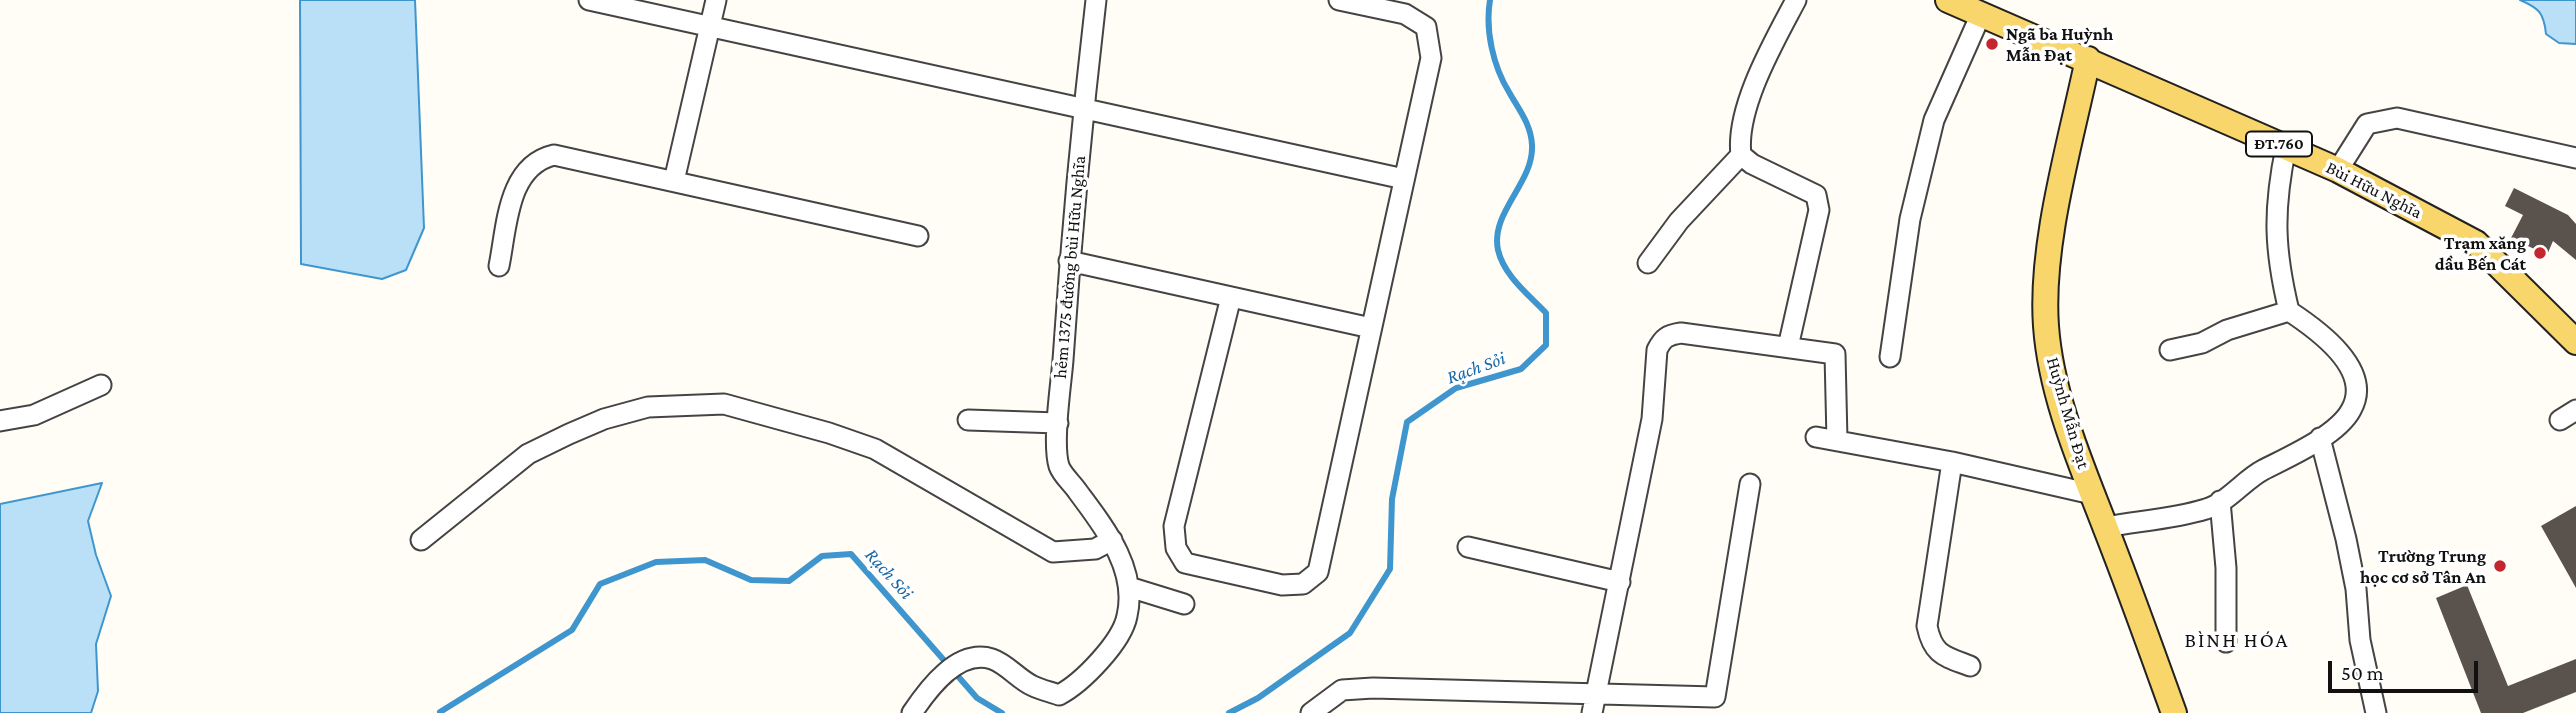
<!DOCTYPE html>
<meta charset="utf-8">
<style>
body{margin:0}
#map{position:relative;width:2576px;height:713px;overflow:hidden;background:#fffdf5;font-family:"Crimson Pro",serif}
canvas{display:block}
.scale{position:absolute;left:2328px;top:661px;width:150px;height:32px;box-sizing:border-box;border:4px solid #111;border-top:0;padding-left:9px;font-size:21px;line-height:24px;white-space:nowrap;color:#111;-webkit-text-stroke:5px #fff;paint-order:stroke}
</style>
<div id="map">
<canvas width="2576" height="713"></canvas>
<div class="scale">50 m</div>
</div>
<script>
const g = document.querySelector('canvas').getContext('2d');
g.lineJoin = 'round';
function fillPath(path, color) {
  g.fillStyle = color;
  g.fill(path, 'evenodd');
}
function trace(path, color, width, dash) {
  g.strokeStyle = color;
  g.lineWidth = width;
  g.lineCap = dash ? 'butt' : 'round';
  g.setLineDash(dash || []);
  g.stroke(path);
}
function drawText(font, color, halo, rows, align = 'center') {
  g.font = font + ' "Crimson Pro",serif';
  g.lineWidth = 7;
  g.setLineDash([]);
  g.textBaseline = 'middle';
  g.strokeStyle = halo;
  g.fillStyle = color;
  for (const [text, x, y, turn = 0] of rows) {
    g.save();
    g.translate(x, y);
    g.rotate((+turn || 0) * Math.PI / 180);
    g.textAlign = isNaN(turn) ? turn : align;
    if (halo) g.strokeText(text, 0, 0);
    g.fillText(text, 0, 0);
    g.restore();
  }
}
const water = new Path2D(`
 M300,0h115l9,228 -18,42 -24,9 -81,-15z
 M2520,0h56v44l-17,-1 -13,-9c-2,-21 -7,-26 -26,-34z
 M102,483l-14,38 8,34 15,41 -15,48 2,47 -7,22h-91v-209z`);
fillPath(water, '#b9e0f7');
trace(water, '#3f96cf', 2);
trace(new Path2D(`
 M440,712l132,-82 28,-46 56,-22 49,-2 46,20 38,1 33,-25 29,-2 126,144 25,15
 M1229,713l29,-15 92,-65 40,-64 2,-70 15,-77 49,-34 65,-19 25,-24v-32c-17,-18 -42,-37 -48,-63 -8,-38 36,-67 34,-105 -1,-21 -13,-35 -23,-53 -16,-26 -24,-62 -19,-92`), '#3f96cf', 6);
fillPath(new Path2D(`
 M2514,188l54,27 8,9v36l-23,-19 -6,14 -36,-17 12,-23 -18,-9z
 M2576,506v82l-35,-62z
 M2467,585l41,101 68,-27v33l-53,21h-42l-45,-115z`), '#5a524d');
const minor = new Path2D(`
 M589,0l815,179
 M2338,170l29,-46 30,-6 179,40
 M674,181l42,-181
 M1069,261l302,67
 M1648,263l31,-42 62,-66
 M499,266c8,-39 8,-100 55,-111l364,81
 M1231,297l-57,229 2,22 9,15 97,22 21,-1 15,-12 113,-514 -5,-31 -21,-13 -66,-14
 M1788,347l31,-137 -3,-15 -64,-31 -11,-9c-6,-47 34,-115 55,-155
 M2170,350l32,-7 25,-13 62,-19
 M1890,357l20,-138 24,-99 47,-106
 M968,420l90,3
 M2560,420l16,-10
 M0,421l34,-6 67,-30
 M1816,437l136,25 140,32
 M2320,438l26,101 10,50 4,51 16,73
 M1952,462l-25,164c6,29 17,30 43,40
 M2220,501l6,67v74
 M2106,527c32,-6 68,-8 100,-18 21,-6 38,-29 57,-39 25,-13 74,-34 88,-60 23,-40 -33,-80 -62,-99 -15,-62 -16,-101 -3,-164
 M421,540l107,-86 41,-20 35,-15 44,-12 76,-3 105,29 46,16 178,103 42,-3 17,-9
 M1468,547l152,35
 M1129,587l55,17
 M912,713c16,-24 46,-65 80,-54 15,5 27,21 41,27 8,4 18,6 26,9 23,-12 63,-53 68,-79 11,-47 -23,-89 -49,-124 -5,-8 -16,-17 -19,-26 -7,-23 2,-81 4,-106 8,-121 19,-240 33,-360
 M1311,713l31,-23 31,-2 342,9 35,-213
 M1592,713l60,-294 5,-69c6,-12 10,-15 24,-17l154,21 2,86`);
const major = new Path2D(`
 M1948,0l390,170 138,73 100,99
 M2088,59c-17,82 -48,185 -42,267 5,70 35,138 60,203 24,61 46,123 68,184`);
trace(minor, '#444', 23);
trace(major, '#222', 28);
trace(minor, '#fff', 19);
trace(major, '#f9d66b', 24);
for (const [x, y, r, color] of [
 [1992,44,7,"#c4262e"],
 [2540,253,7,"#c4262e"],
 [2500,566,7,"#c4262e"]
]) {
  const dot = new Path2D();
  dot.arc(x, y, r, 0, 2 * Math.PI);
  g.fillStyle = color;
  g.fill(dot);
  trace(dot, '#fff', 2.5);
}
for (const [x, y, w] of [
 [2279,144,66]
]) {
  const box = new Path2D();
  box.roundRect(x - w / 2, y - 12.5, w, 25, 5);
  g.fillStyle = '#fff';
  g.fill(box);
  trace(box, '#111', 2);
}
drawText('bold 16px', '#111', null, [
 ["ĐT.760",2279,144]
]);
drawText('bold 18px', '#111', '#fff', [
 ["Ngã ba Huỳnh",2006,34,"left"],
 ["Mẫn Đạt",2006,55,"left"],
 ["Trạm xăng",2526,243],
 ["dầu Bến Cát",2526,264],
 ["Trường Trung",2486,556],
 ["học cơ sở Tân An",2486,577]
], 'right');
drawText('18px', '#111', '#fff', [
 ["Bùi Hữu Nghĩa",2374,190,27],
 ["hẻm 1375 đường bùi Hữu Nghĩa",1070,267,-85],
 ["Huỳnh Mẫn Đạt",2068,413,74]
]);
drawText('italic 19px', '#1768a6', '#fff', [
 ["Rạch Sỏi",1476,368,-20],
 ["Rạch Sỏi",889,574,48]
]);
g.letterSpacing = '2px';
drawText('21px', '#111', '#fff', [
 ["BÌNH HÓA",2237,641]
]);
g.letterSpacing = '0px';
</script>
